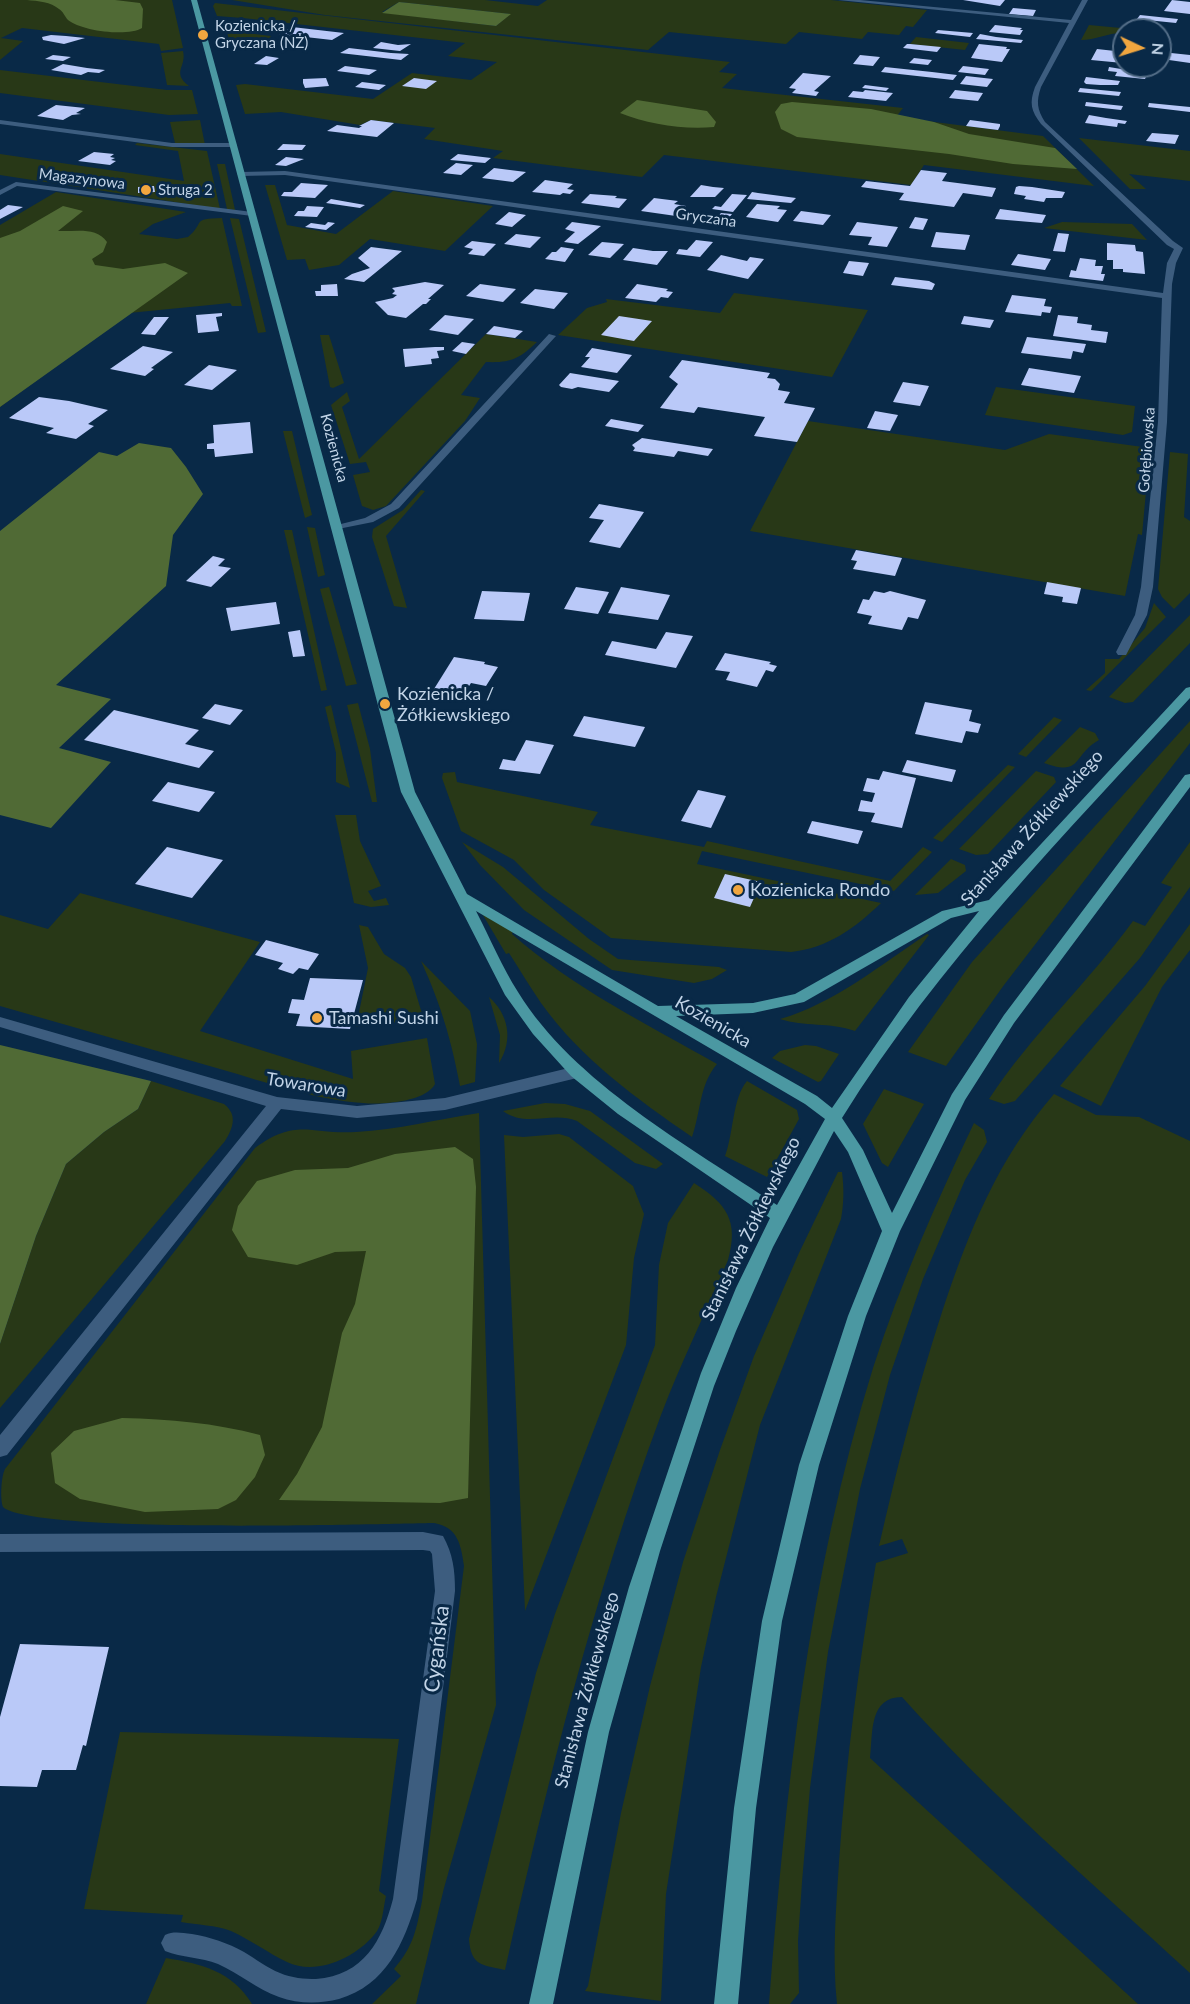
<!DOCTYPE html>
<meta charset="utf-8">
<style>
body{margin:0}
#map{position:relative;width:1190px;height:2004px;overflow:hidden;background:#092947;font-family:Lato,sans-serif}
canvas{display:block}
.north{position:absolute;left:1112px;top:18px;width:60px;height:60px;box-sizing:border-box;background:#092947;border:2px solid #536d87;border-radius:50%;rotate:94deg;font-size:16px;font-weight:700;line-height:24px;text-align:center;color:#c2d4e7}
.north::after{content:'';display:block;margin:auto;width:21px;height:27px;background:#f1a63f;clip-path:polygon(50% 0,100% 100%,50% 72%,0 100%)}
</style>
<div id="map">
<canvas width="1190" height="2004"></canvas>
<div class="north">N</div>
</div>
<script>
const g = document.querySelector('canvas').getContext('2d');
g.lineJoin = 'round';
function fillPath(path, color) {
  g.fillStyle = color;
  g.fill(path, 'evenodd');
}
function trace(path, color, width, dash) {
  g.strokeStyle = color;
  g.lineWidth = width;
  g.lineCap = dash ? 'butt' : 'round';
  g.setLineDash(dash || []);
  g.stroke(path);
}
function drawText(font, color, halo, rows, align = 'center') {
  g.font = font + ' Lato,sans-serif';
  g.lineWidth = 6;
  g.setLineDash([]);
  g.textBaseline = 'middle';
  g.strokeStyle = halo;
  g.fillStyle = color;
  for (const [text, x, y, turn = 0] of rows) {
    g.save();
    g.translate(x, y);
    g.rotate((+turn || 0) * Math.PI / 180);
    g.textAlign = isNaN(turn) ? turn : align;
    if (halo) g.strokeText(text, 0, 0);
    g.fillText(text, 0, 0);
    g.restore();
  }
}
fillPath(new Path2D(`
 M0,0h172l11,48 -22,3 -2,-7 -137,-16 -21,10 22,3 -23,19z
 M232,0h253l53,6 9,-6h284l96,10 -14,17 -7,-1 -7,9 -31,-3 -6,7 -63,-7 -13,12 -117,-12 -21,18 -323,-35zM399,2l10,1 101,11 -14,12 -114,-14z
 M215,3l515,59 -11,10 18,2 -15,14 181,20 -7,9 147,19 51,50 -170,-21 -13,20 -247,-30 -22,22 -149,-19 10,-7 -79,-12 11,-11 -64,-8 -11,5 -79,-13 -36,2 -9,-29 9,-1 128,15 39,-26 59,7 26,-18 -49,-6 17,-13 -222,-25 -26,-2 -4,-10z
 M222,21l22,1 2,11 25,3 -2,3h-40l-4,-13 -5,-3z
 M1089,25l53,5h-18v3c-14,-1 -28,7 -43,7z
 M916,37l53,6 -4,7 -55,-6z
 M183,51c4,16 -12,21 6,35l-22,-1 -6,-32z
 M0,70l167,20h25l6,24 -29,1 -169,-22z
 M200,120l5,25 -30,-2 -5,-21z
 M1079,138l111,13v30l-61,-7 17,15h-16z
 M137,143l70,8 13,58 -220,-34v-21l184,27 -6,-30 -43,-6z
 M217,164h8l10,46 -8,-1z
 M265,185h10l12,40 49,9 57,-43 100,15 -48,45 -75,-12 -31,26 -30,5 -4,-11 -18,1z
 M56,192l130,20 -33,12 -14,10 38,5 11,-2c18,-15 2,-18 34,-19l20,88h-10l-2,-3 -101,10 -129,94v-182z
 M230,218l9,1 27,113 -8,1z
 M1062,222l70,2 15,16 -103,-12z
 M734,293l134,17 -36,67 -274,-42 29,-27 20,-6 -1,-3 114,14z
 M486,334l51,8c-18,17 -26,21 -51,20l-25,33 19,3 -15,23 -79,85 -13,4 -11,-4 -9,-31 17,-3 -4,-10 -16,2 -19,-59 16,-13 3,9 -8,6 17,52z
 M320,335h9l15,48 -11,5 -3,-1z
 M996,387l139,19 -3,26 -9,3 -138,-20z
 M808,421l197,29 44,-16 101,14 -8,87 -4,-1 -13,62 -375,-65z
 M283,431h9l20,84 -7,3z
 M1170,452l18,2 -4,63 6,4v72l-16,16 -12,-12 -4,-8z
 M421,490l4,1 -39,45 21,72 -13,-2 -22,-69 1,-8 30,-19z
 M307,527l8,1 10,47 -7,2z
 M284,530h8l35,160 -6,1z
 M329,587l28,97 -11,2 -26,-97z
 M1154,603l12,14 -75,74 -5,-1 19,-17v-14h14l26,-31z
 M1190,615v28l-57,59 -8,1 -16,-6z
 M358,703l12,46 7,53h-5l-25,-97z
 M331,705l19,83 -14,-6v-29l-11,-46z
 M1054,717l8,3 -36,37 -8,-3z
 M1190,721v22l-186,242 -58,81 -38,-14 64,-90z
 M1080,727l15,6 4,7c-27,15 -16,37 -55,23z
 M1008,765l7,2 -73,75 -9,-4z
 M1036,771l18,6 2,5 -68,72 -12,1 -17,-6z
 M455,772l2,10 141,30 -8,13 114,22 3,-6 183,40 33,-34 9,5 -38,39 -192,-40 -5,13 184,39c-26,25 -53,45 -90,49l-180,-14 -67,-48 -30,-30 -53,-29 -19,-53 1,-5z
 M335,815h21l4,26 21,45 -13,5 6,10 12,-3 3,7 -18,2 -17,-4z
 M462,842l41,25 86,72 29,20 101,8 8,3 -15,9 -18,4 -82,-13 -88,-60 -44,-45z
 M1190,842v45l-50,71 -125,143 -11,3 -15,-5c42,-64 99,-116 144,-178l12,5 27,-39 -11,-4z
 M951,859l14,6 1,6 -28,22 -23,2z
 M80,893l180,49 -60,89 153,48 -2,-28 76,-13 8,46c-9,18 -54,21 -72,19 -48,-3 -97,-21 -143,-34 -73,-21 -147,-42 -220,-63v-91l48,14z
 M477,905l36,25 -1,4c61,54 135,90 205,130 -18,21 -16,48 -25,73 -55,-38 -111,-78 -151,-134 -11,-16 -21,-33 -32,-50l-3,1z
 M1190,924v26l-28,37 -61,119 -41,-20 85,-100z
 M359,925l9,2 16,27 21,14 6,9 12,40 -5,3 -62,7 12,-59z
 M927,934l2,1 -74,96c-25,-9 -51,-4 -75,-12 53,-15 102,-55 147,-85z
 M421,961l49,50 7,33 -2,38 -15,4c-9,-47 -19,-81 -39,-125z
 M489,997c19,17 25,42 10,66l1,-28z
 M805,1045l11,1 23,8 -18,27 -3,1 -46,-24 8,-7z
 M151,1081l73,23c14,11 9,24 1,37l-225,267v-64l36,-108 30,-72 38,-32 34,-23z
 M747,1081l50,29 2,9 -32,58 -42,-21c9,-24 7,-57 22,-75z
 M884,1089l40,15 -36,63 -6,-4 -19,-39z
 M1054,1094l42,21 43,2 51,24v832c-98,-90 -199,-177 -288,-276 -33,0 -29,35 -32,61l268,246h-301c-5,-47 -1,-95 2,-142 7,-101 20,-200 37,-299l32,-10 -6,-14 -23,7c18,-79 38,-157 63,-234 27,-81 55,-152 112,-218z
 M545,1103l20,1 25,7 73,53 -7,5 -21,-6 -58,-42c-25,-10 -51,7 -74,-10z
 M479,1113l17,592 -52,183 -28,116h-44l29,-28 -7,-7c20,-24 22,-38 28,-68l42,-335c-3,-21 -6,-39 -30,-43 -61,1 -400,11 -431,-16 -3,-8 -2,-30 2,-38l250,-321c42,-31 56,-13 101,-16 41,-2 83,-13 123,-19z
 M974,1123l10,7 3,12 -22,38 -42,99 -33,96 -30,114 -32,163 -18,136 -8,94 -4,59 1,52 -9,11h-21c17,-218 39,-426 104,-636 27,-84 63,-165 101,-245z
 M559,1134l10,3 64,49 11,28 -10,44 -8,87 -101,266 -21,-476 19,2z
 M838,1172h4c2,16 2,31 -1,47l-81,206 -44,172 -15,70 -35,227 -5,107 -76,-10 3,-5 33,-173 29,-127 33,-124 37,-112 34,-94 45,-103z
 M694,1183c33,21 45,38 34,77 -22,52 -47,102 -67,155 -67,180 -114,367 -156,555 -23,-5 -34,-4 -36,-31l67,-266 19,-59 100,-269 4,-80 9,-42z
 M120,1732l279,7 -20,152 7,5c-3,12 -3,30 -12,39 -19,23 -58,41 -87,27 -19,-9 -36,-22 -56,-31 -15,-6 -34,-6 -50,-9l2,-7 -99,-6z
 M166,1958c36,6 66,13 86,46h-106z`), '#283817');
fillPath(new Path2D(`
 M27,0h88l25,3 3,6 -1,19c-14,9 -61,3 -74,-8 -3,-3 -5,-9 -9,-11 -8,-7 -21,-8 -32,-9z
 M399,2l10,1 102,11 -15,12 -114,-13z
 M637,100l70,11 9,11 -2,5c-31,3 -66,-3 -94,-14z
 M792,102l79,7 63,13 35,12 86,14 22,21 -64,-5 -64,-10 -152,-17 -16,-8 -6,-17 6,-8z
 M63,206l20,5 -25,20c17,1 38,-5 49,11l-4,10 -11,7 3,6 28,4 42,-6 23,10 -188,134v-169l20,-7z
 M139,443l32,5 15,19 17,27 -30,41 -7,51 -110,99 55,14 -52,49 52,14 -60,66 -51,-13v-284l99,-79 18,4z
 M0,1045l151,36 -13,28 -34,23 -38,32 -30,72 -36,108z
 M455,1147l18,12 3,28 -8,311 -28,5 -161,-3 18,-26 25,-47 20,-94 13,-29 11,-53 -31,1 -38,13 -49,-8 -16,-27 6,-24 19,-25 38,-11 53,-2 47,-14z
 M122,1418c48,1 92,5 138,17l5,20 -10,22 -19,23 -18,9 -73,3 -65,-13 -25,-16 -4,-30 23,-22z`), '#506a35');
fillPath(new Path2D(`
 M963,0h42l-5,6z
 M1172,0l18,2v12l-26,-3z
 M1013,8l23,2 -3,6 -24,-2z
 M1140,15l38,4 -2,4 -39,-4z
 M995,25l27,3 -2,2h3l-3,5 -31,-3z
 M292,27l52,6 -12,7 -53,-6z
 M938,30l35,3 -3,4 -35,-4z
 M980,34l16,3 27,3 -2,3 -45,-4z
 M51,35l15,1 19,2 -21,6 -21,-4 -1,-3z
 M381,42l17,3 13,-1 -11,7 -27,-3z
 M907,44h3l31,3 -4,5 -34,-4z
 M979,44l28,3 -1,2h4l-8,13 -31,-4z
 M349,48l42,5 18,1 -8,6 -61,-7z
 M1097,49l27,3v10l-1,1 -32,-3z
 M1171,53l19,2v8l-21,-3z
 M53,55l18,2 -8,4 -18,-2z
 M860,55l20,2 -7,9 -20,-2z
 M266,56l13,2 -12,7 -13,-1z
 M914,58l18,2 -4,5 -19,-2z
 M63,64l24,4 18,2 -6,3 -11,-1 -7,3 -30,-5z
 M345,66l32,4 -8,5 -32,-4z
 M963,66l26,3 -4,6 -27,-3z
 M885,67l47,5 25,3 -4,5 -72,-8z
 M1109,67l18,3 21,2 -3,7 -30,-3 2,-4 -9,-1z
 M803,73l28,3 -17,15 5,1 -3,4 -24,-3 4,-4 -7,-1z
 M966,76l27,3 -6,8 -27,-3z
 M1086,77l34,4 -2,4h-18l-14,-1 -2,-2z
 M326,78l3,8 -24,2 -2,-5v-4z
 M414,78l23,3 -11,8 -24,-3z
 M362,82l24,3 -7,5 -24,-3z
 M865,85l24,3 -3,3 -24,-3z
 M1080,88l41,4 -2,4 -41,-4z
 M865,90l28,3 -7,8 -38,-4 5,-6 10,1z
 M955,90l28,3 -5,8 -29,-3z
 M1086,102l37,4 -2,4 -36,-4z
 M1149,103l41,4v5l-42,-5z
 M56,105l29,3 -9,5 5,1 -9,1 -9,5 -26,-4z
 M1089,115l17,3 21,3 -2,3 -7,-1 -1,4 -32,-4z
 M371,120l23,3 -17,14 -50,-6 10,-6 22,3 3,-2h-3z
 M970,120l30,4v2l-2,4 -32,-4z
 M1152,133l27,2 -4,9 -29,-3z
 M283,144l23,1 -4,5h-25z
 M94,152l20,2 -4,3 5,1 -4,2 5,1 -6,4 -32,-4z
 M458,154l33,4 -6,5 -35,-3z
 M286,157l18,2 -18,7 -11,-1z
 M456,163l17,2 -12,10 -18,-2z
 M494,168l32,4 -13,10 -31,-4z
 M921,170l26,3 -5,8 54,7 -4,9 -29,-4 -9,14 -55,-7 5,-7 -43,-6 5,-6 44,5z
 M545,180l28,4 -6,5 7,1 -4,4 -7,-1 -3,2 -28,-3z
 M301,183l27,2 -13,13 -34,-2 3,-4h8z
 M701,185l12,2 11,1 -9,9h-25z
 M154,186l1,6 -17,1v-6z
 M1019,186l13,1 33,5 -3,6h-16l-2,4 -20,-3 2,-3 -12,-2 2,-7z
 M752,192l6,1 38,5 -5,5 -44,-4z
 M590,194l27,2 -2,2 12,1 -8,9 -38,-5z
 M732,194l15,1 -14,17 -21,-3 3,-3 6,1z
 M654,198l24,3 -4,3 12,2 -10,10 -35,-5z
 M331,199l34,6 -5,3 -34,-5z
 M757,204l23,2 -3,3 10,1 -9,12 -32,-5z
 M8,205l15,2 -23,12v-9z
 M307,206l17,1 -7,10 -23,-1 4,-5h6z
 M1000,209l46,6 -4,8 -47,-4z
 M801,211l30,4 -8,10 -30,-4z
 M509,212l17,3 -14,12 -17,-3z
 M721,213l11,1 -8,11 -12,-2z
 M915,217l13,2 -5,11 -14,-2z
 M328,222l7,1 -9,7 -21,-3 6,-4 14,2z
 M572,222l29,4 -23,18 -14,-2 11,-10 -10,-3z
 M857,222l41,5 -11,20 -19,-2 4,-8 -23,-2z
 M936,232l34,3 -5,15 -34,-3z
 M1058,233l11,1 -4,18 -12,-1z
 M516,234l25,3 -11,11 -26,-4z
 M696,240l17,2 -13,15 -24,-3 3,-5 8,1z
 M472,241l24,3 -12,12 -16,-2 5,-5 -9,-2z
 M602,242l22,2 -14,14 -22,-3z
 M1107,243l28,2 1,6 7,1 2,22 -22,-2v-3h-10v-9h-6z
 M371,247l31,4 -38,31 -20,-3 8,-5 18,-6 -12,-10z
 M561,247l13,2 -9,13 -20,-3 7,-7h4z
 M633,248l20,3h15l-11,14 -34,-5z
 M1018,254l33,5 -6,11 -34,-5z
 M721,255l26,6 3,-4 14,2 -16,20 -41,-9z
 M1080,258l16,2 -1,6h8l-2,8h4l-2,7 -34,-4 2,-7 5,1z
 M849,261l20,2 -6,13 -20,-3z
 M895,277l34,4 6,3 -3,6 -41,-5z
 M425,282l19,3 -16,14h3l-5,5h-3l-17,14 -18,-3 -13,-13 18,-4 4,-3 -5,-1 3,-3 -3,-3z
 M337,284l1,12h-22l-1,-5h6v-6z
 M480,284l36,5 -13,13 -37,-6z
 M637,284l31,5 -2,2 7,1 -5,6 -7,-1 -5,5 -31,-4z
 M535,289l33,4 -14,16 -34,-6z
 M1012,295l34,4 -2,7 8,1 -2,6 -8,-1 -1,4 -36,-4z
 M222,313v3l-6,1 3,14 -21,2 -2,-18z
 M445,315l29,4 -16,16 -29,-5z
 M1058,315l20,2 -1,6 15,2 -1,5 17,2 -2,11 -53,-7z
 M619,316l33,5 -18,20 -33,-6z
 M964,316l30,4 -4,8 -29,-4z
 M154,317h15l-14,18 -14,-1z
 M494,326l29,5 -8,7 -29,-4z
 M1027,337l59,7 -3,9 -10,-2 -2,8 -50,-6z
 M462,342l13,2 -9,10 -14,-3z
 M143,346l30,6 -22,16 3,1 -9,7 -35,-7z
 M435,347h9v3l-7,1 2,7 -8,1 1,5 -27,3 -2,-18z
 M592,348l40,7 -15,18 -36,-6 9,-10h-5z
 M682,360l88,13 -3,5 8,1 5,5 -2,6 12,2 -6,11 31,5 -18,34 -43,-6 11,-19 -67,-10 -4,6 -34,-5 18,-24 -9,-7z
 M209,365l28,5 -25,20 -28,-5z
 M1029,368l52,8 -7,17 -53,-8z
 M570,373l49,8 -10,11 -31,-5 -6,2 -11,-2 -2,-2z
 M903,382l26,4 -9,20 -27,-4z
 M39,397l30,4 39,9 -20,14 6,2 -18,13 -30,-6 8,-5 -45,-10z
 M875,411l23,4 -8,16 -23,-3z
 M611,419l33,6 -6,7 -33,-6z
 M250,422l3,31 -38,4 -1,-8h-7v-5l7,-1 -1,-18z
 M642,438l71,11 -5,7 -30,-5 -4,6 -41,-6 2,-3 -3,-3z
 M599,504l45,8 -24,36 -31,-6 15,-22 -15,-2z
 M856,550l46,8 -7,18 -42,-7 4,-8 -6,-1z
 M213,556l12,3 -7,7 13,2 -20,19 -25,-6z
 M1047,582l34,6 -4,16 -15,-2 1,-5 -19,-3z
 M576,587l33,5 -11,22 -34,-5z
 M621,587l49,8 -12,25 -50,-7z
 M482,591l48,2 -6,28 -50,-2z
 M874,591l10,2 6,-2 36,9 -8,19 -10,-2 -6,13 -34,-6 4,-8 -15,-3 6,-14 6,1z
 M276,602l4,22 -49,7 -5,-23z
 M300,630l5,26 -12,1 -5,-25z
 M666,632l27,4 -17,32 -71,-13 7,-14 44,8z
 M725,653l46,9 -2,2 8,2 -4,6 -7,-2 -9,17 -31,-7 4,-8 -15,-2z
 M454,657l31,5 -1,2 14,3 -12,19 -15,-3 -7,11 -30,-5z
 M925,702l47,8 -3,11 12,3 -3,9 -12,-2 -4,12 -47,-9z
 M215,704l28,6 -13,15 -28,-7z
 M114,710l85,20 -14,14 29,7 -15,17 -115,-28z
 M584,716l61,11 -10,20 -62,-11z
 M526,740l28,5 -14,29 -41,-5 4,-10 12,2z
 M907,760l49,10 -4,12 -50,-10z
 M883,771l33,7 -14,50 -31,-6 4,-9 -17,-2 3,-11 11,2 3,-9 -12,-2 4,-13 12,2z
 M168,782l47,10 -16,20 -47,-11z
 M698,790l28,6 -15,32 -30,-7z
 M812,821l51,10 -5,13 -51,-11z
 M167,847l56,13 -31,38 -57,-14z
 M725,874l36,8 -11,25 -36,-9z
 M266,940l53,14 -11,16 -9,-2 -6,6 -15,-5 5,-6 -28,-8z
 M310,978l53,2 -13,49 -54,-3 4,-12 -12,-1 4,-14 12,1z
 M20,1644l89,3 -23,99 -3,-1 -7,25h-34l-5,17 -37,-1v-69z`), '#bac9f8');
fillPath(new Path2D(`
 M838,0h22l211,20 11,-20h6l-47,87c-5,15 -4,22 4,35l128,119 10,7 -7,15 -4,21 -5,138 -14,165 -6,28 -21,40h-8l-2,-3 19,-37 6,-28 17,-165 4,-124 -877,-123 -44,1 -4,-2 4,-2 44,-1 878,122 4,-30 7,-14 -7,-4 -126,-121c-10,-13 -12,-21 -6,-37l34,-64z
 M0,120l172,23h61l4,2 -4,2h-61l-172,-23z
 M16,182l236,30 4,2 -4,2 -235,-30 -17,9v-5z
 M549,334l7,2 -157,172 -26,14 -40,8v-4l32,-8 26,-14z
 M0,1017l277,80 80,9 88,-8 132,-32 6,2 2,4 -2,4 -6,2 -132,32 -88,8 -76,-9 -274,346 -7,2v-22l266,-329 -266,-79z
 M423,1532l20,4c10,18 12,34 12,55l-38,308c-13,45 -31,86 -78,100 -19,5 -41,5 -60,-2 -22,-8 -39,-23 -61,-33 -17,-7 -36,-6 -53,-13l-4,-8 4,-8c9,-4 16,-2 27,-1 18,3 36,9 52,18 12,7 23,16 36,21 11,5 25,6 36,6 48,-4 66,-38 77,-80l42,-308 -3,-37 -2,-3 -7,-1 -423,2v-18z`), '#3d5d7f');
fillPath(new Path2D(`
 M191,0h6l218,792 52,102 191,112 95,-3 42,-9 147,-83 47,-11 197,-212 4,-1v11c-124,135 -251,264 -348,420l21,32 29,63 60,-119 52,-79 181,-240 5,-1v13l-176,236 -49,77 -65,131 -34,85 -47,149 -37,156 -26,187 -18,196h-24l20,-196 28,-187 37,-156 49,-149 34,-85 -34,-79 -14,-21 -61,116 -37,84 -22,55 -54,165 -51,181 -56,272h-24l59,-272 41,-145 72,-214 35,-85 34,-70 -152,-104 -47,-38 -38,-42 -28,-39 -104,-203zM476,911l329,193 20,15 -48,86c-88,-59 -203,-122 -259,-213 -16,-25 -28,-54 -42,-81zM979,911l-70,86 -77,111 -15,-12 -141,-80 77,-3 51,-11 147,-84z`), '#4b98a2');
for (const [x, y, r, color] of [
 [203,35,6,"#f1a63f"],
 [146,190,6,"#f1a63f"],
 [385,704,6,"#f1a63f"],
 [738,890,6,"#f1a63f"],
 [317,1018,6,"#f1a63f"]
]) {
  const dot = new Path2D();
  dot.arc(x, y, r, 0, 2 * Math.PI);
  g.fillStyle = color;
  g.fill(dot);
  trace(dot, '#092947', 2);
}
drawText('15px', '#c2d4e7', '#092947', [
 ["Kozienicka /",215,26],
 ["Gryczana (NŻ)",215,43],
 ["Struga 2",158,190]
], 'left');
drawText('15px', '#c2d4e7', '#092947', [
 ["Magazynowa",82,179,7],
 ["Gryczana",706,218,8],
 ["Kozienicka",334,448,75],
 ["Gołębiowska",1147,450,-86]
]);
drawText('18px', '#c2d4e7', '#092947', [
 ["Kozienicka /",397,694],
 ["Żółkiewskiego",397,715],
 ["Kozienicka Rondo",750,890],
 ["Tamashi Sushi",329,1018]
], 'left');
drawText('18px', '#c2d4e7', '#092947', [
 ["Stanisława Żółkiewskiego",1032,828,-48],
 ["Kozienicka",713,1022,30],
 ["Towarowa",306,1085,9],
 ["Stanisława Żółkiewskiego",751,1229,-64],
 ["Stanisława Żółkiewskiego",587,1690,-75]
]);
drawText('21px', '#c2d4e7', '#092947', [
 ["Cygańska",437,1649,-83]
]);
</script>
